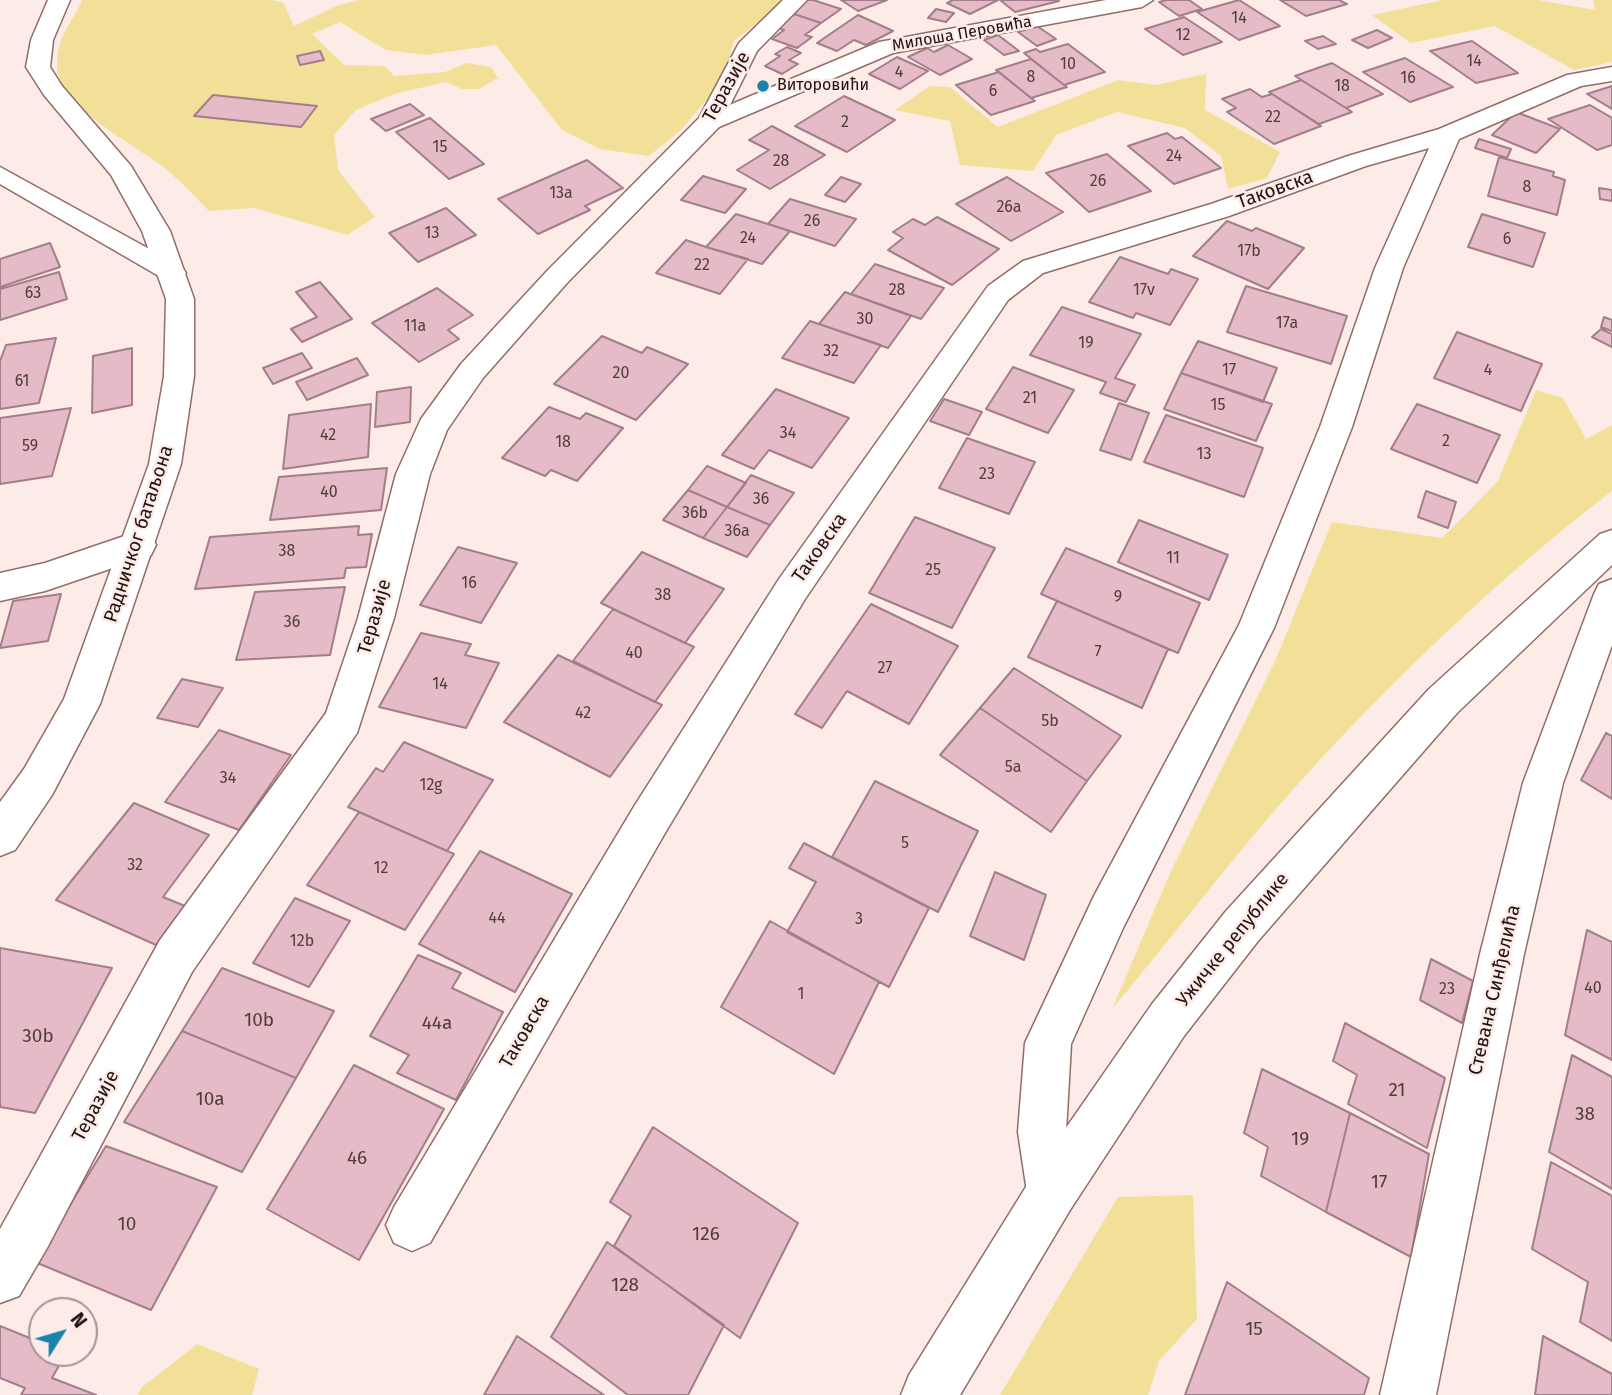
<!DOCTYPE html>
<meta charset="utf-8">
<style>
body{margin:0}
#map{position:relative;width:1612px;height:1395px;overflow:hidden;background:#fdebe8;font-family:"Fira Sans",sans-serif}
canvas{display:block}
.north{position:absolute;left:28px;top:1297px;width:70px;height:70px;box-sizing:border-box;background:#fdebe8;border:2px solid #a59491;border-radius:50%;rotate:53deg;font-size:19px;font-weight:700;line-height:28px;text-align:center;color:#20120f}
.north::after{content:'';display:block;margin:auto;width:24px;height:32px;background:#1983ac;clip-path:polygon(50% 0,100% 100%,50% 72%,0 100%)}
</style>
<div id="map">
<canvas width="1612" height="1395"></canvas>
<div class="north">N</div>
</div>
<script>
const g = document.querySelector('canvas').getContext('2d');
g.lineJoin = 'round';
function fillPath(path, color) {
  g.fillStyle = color;
  g.fill(path, 'evenodd');
}
function trace(path, color, width, dash) {
  g.strokeStyle = color;
  g.lineWidth = width;
  g.lineCap = dash ? 'butt' : 'round';
  g.setLineDash(dash || []);
  g.stroke(path);
}
function drawText(font, color, halo, rows, align = 'center') {
  g.font = font + ' "Fira Sans",sans-serif';
  g.lineWidth = 5;
  g.setLineDash([]);
  g.textBaseline = 'middle';
  g.strokeStyle = halo;
  g.fillStyle = color;
  for (const [text, x, y, turn = 0] of rows) {
    g.save();
    g.translate(x, y);
    g.rotate((+turn || 0) * Math.PI / 180);
    g.textAlign = isNaN(turn) ? turn : align;
    if (halo) g.strokeText(text, 0, 0);
    g.fillText(text, 0, 0);
    g.restore();
  }
}
fillPath(new Path2D(`
 M82,0h189l12,2 11,24 42,-20 23,-6h428l-53,41 -12,40 -41,49 -32,26 -49,-7 -38,-19 -66,-85 -71,10 -39,-5 -46,-28 -28,12 32,31 41,1 9,10 51,-4 21,-9 25,4 7,11 -19,11h-17l-16,-7 -52,12 -38,16 -22,25 4,35 37,47 -28,18 -92,-27 -46,3c-15,-15 -30,-32 -47,-45 -28,-22 -107,-61 -105,-102 2,-34 14,-37 25,-64z
 M1443,0h95l57,10 -2,-10h19v62l-38,8 -79,-44 -84,17 -39,-28z
 M1206,74l-1,36 75,42 -13,26 -39,11 -7,-33 -36,-28 -68,-16 -61,23 -23,36 -73,-6 -10,-44 -55,-11 35,-24 20,1 48,40 120,-47 37,5z
 M1536,390l27,8 23,41 26,-14v66c-107,82 -204,174 -296,273 -72,78 -136,164 -204,245l59,-138 104,-210 57,-139 110,16 56,-57z
 M1193,1195l4,124 -38,42 -11,34h-148l118,-198z
 M197,1344l62,25 -7,26h-114l3,-7z`), '#f2e099');
const building = new Path2D(`
 M807,0h6l28,9 -20,14 -30,-10z
 M841,0h46l-29,11z
 M953,0h45l-28,14 -23,-11z
 M1000,0h57l2,1 -44,11z
 M1167,0h22l13,9 -23,7 -20,-14z
 M1239,0l41,26 -41,14 -42,-28z
 M1280,0h59l8,4 -41,12z
 M936,9l18,4 -8,9 -18,-4z
 M794,14l27,9 -16,12 7,2 -15,11 -25,-9 12,-9 -9,-3z
 M858,15l35,16 -27,14 -12,-5 -17,11 -20,-8z
 M1184,17l38,25 -39,13 -38,-26z
 M1037,26l19,13 -19,7 -19,-14z
 M1377,30l15,8 -24,10 -16,-8z
 M998,35l21,16 -15,4 -20,-15z
 M1323,36l13,8 -18,5 -13,-8z
 M1472,41l46,32 -42,10 -46,-32z
 M1068,44l37,28 -41,13 -40,-32 12,-4 4,3z
 M948,45l24,14 -32,16 -32,-18 19,-9 7,4z
 M787,47l14,6 -12,7 9,4 -16,10 -17,-8 15,-10 -5,-2z
 M320,51l4,9 -24,5 -3,-9z
 M897,57l31,14 -28,18 -31,-15z
 M1405,58l48,29 -43,15 -47,-30z
 M1031,59l33,26 3,2 -36,11 -35,-28z
 M1332,63l51,31 -37,14 -51,-32z
 M999,72l32,26 4,3 -44,14 -35,-30z
 M1301,80l45,28 6,4 -33,12 -50,-32z
 M1612,86v23l-25,-15z
 M1250,89l12,8 10,-3 49,32 -47,18 -47,-32 9,-4 -14,-9z
 M213,95l104,11 -16,21 -107,-11z
 M844,96l51,24 -48,32 -52,-26z
 M410,104l14,11 -38,16 -15,-12z
 M1590,105l22,13v27l-15,5 -49,-31z
 M1516,112l44,17 -24,24 -44,-18z
 M430,118l54,46 -35,15 -53,-47z
 M772,126l53,29 -55,34 -33,-19 32,-20 -20,-10z
 M1167,133l8,6 7,-2 39,31 -47,16 -46,-38z
 M1479,139l32,10 -4,9 -32,-10z
 M1107,154l44,37 -62,21 -43,-39z
 M1499,157l55,15 -1,4 12,4 -8,35 -69,-19z
 M587,160l36,28 -38,18 5,4 -52,24 -40,-35z
 M703,176l43,13 -21,24 -44,-13z
 M841,177l20,7 -16,18 -20,-7z
 M1007,177l56,35 -52,29 -55,-37z
 M1599,188l13,2v11l-12,-2z
 M790,199l66,20 -21,27 -67,-22z
 M446,208l30,27 -58,27 -29,-29z
 M736,214l32,10 22,7 -28,33 -56,-17z
 M1482,214l63,19 -12,34 -65,-20z
 M937,217l62,32 -47,36 -64,-35 15,-12 -10,-6 20,-13 12,6z
 M1227,221l25,10 4,-3 48,20 -36,41 -75,-33z
 M686,240l20,7 42,12 -28,35 -64,-21z
 M50,243l10,24 -60,20v-28z
 M1120,257l48,17 3,-5 27,10 -28,46 -34,-12 -3,5 -44,-16z
 M875,264l69,24 -23,31 -70,-25z
 M59,272l8,27 -67,21v-31z
 M320,282l32,37 -50,23 -11,-13 26,-12 -21,-25z
 M1246,286l101,30 -16,48 -104,-32z
 M437,288l36,27 -25,15 11,9 -40,23 -47,-39z
 M845,292l66,24 -23,32 -69,-24z
 M1062,307l79,27 -26,44 20,7 -9,17 -26,-9 6,-11 -76,-27z
 M1604,317l8,3v11l-11,-4z
 M810,321l71,24 -27,38 -72,-25z
 M1601,329l11,5v13l-20,-10z
 M1457,332l85,32 -21,47 -87,-33z
 M602,336l40,17 5,-6 41,17 -52,56 -82,-36z
 M56,338l-17,65 -39,6v-48l6,-16z
 M1198,341l79,27 -14,34 -82,-29z
 M132,348v57l-40,8 1,-57z
 M302,353l10,15 -39,16 -10,-16z
 M357,358l11,17 -61,25 -11,-18z
 M1013,367l61,23 -26,43 -62,-24z
 M1181,373l91,31 -16,37 -92,-32z
 M411,387l-1,35 -35,5 2,-35z
 M776,389l73,29 -37,50 -43,-18 -15,19 -32,-14z
 M944,399l38,13 -13,23 -39,-14z
 M1119,403l30,10 -18,47 -31,-10z
 M371,404l-3,53 -85,12 6,-54z
 M1417,404l83,31 -23,48 -86,-34z
 M549,407l31,12 6,-6 37,15 -46,53 -26,-11 -6,6 -43,-18z
 M71,408l-19,68 -52,8v-66z
 M1166,415l97,33 -19,49 -100,-35z
 M967,438l68,24 -26,52 -70,-26z
 M707,466l39,17 -19,24 -39,-17z
 M387,468l-6,42 -111,10 9,-43z
 M751,475l43,18 -24,32 -43,-18z
 M688,490l39,17 -24,31 -40,-18z
 M1426,491l30,11 -8,26 -30,-11z
 M727,507l43,18 -23,32 -44,-19z
 M915,517l80,31 -43,80 -83,-35z
 M1139,520l89,35 -19,45 -91,-38z
 M359,526l-1,9 14,-1 -6,33 -20,1 -2,10 -149,11 15,-52z
 M458,547l59,16 -36,60 -61,-18z
 M1066,548l134,55 -22,50 -137,-59z
 M642,552l82,37 -39,54 -84,-40z
 M345,587l-15,68 -94,5 19,-68z
 M61,594l-13,47 -48,7 13,-47z
 M1057,601l111,48 -26,59 -114,-51z
 M871,604l87,42 -49,78 -62,-33 -25,37 -27,-14z
 M613,609l81,38 -39,55 -82,-41z
 M421,633l50,11 -6,11 34,8 -33,65 -87,-21z
 M558,655l104,50 -52,72 -106,-55z
 M1014,668l107,68 -34,45 -107,-73z
 M182,679l41,9 -25,39 -41,-9z
 M980,708l107,73 -36,51 -111,-77z
 M219,730l72,25 -52,75 -74,-28z
 M1606,733l6,3v63l-31,-19z
 M404,742l89,38 -46,71 -99,-44 28,-39 7,4z
 M875,781l103,50 -40,81 -106,-55z
 M134,803l75,32 -46,62 22,9 -29,39 -100,-45z
 M359,812l95,42 -49,76 -98,-45z
 M804,843l125,65 -40,79 -102,-55 29,-50 -27,-14z
 M480,851l92,43 -57,98 -96,-48z
 M995,872l51,23 -22,65 -54,-24z
 M295,898l55,23 -41,66 -56,-24z
 M770,921l109,61 -45,92 -113,-67z
 M1587,930l25,12v118l-47,-25z
 M0,948l112,20 -77,145 -35,-6z
 M418,955l43,18 -9,15 51,24 -47,88 -59,-27 12,-18 -39,-19z
 M1431,959l42,22 -11,42 -42,-23z
 M222,968l112,43 -38,67 -114,-47z
 M1345,1023l100,55 -18,70 -79,-44 9,-29 -24,-14z
 M182,1031l114,47 -54,94 -118,-50z
 M1572,1055l40,22v112l-63,-37z
 M354,1065l90,44 -85,151 -92,-51z
 M1262,1069l88,44 -24,99 -65,-36 7,-29 -24,-14z
 M1350,1113l79,41 -18,103 -85,-45z
 M653,1127l145,96 -58,115 -126,-92 17,-30 -21,-14z
 M106,1146l111,41 -66,123 -116,-48z
 M1551,1162l61,34v145l-32,-19 8,-40 -56,-33z
 M607,1242l117,83 -36,70h-60l-77,-58z
 M1227,1282l142,96 -5,17h-179z
 M0,1326l42,17v10h24l-14,25 44,17h-75l4,-7 -25,-10z
 M517,1336l87,59h-120z
 M1543,1336l69,38v21h-77z`);
fillPath(building, '#e4bbc7');
trace(building, '#a37e89', 2);
const lane = new Path2D(`
 M0,167l182,100 4,6 -4,6h-18l-164,-95z`);
const street = new Path2D(`
 M1106,0h47l-11,7 -249,46 -174,74h-18l-3,-5 3,-5 178,-75z
 M1612,67v14l-31,5 -122,53 -56,129 -51,159 -78,201 -150,298 -53,118 -5,88 11,60 -7,18 -18,7 -18,-7 -7,-18 -9,-60 7,-89 69,-147 145,-271 81,-198 55,-159 54,-120 -63,18 -137,50 -186,57 -35,27 -203,299 -140,234 -235,410 -18,8 -18,-8 -8,-18 8,-18 241,-402 144,-226 209,-293 35,-25 188,-57 137,-48 91,-27 128,-54z
 M139,531l12,4 5,10 -5,10 -106,36 -45,10v-28l45,-10z
 M1612,579v66l-49,138 -39,171 -88,441h-56l100,-441 43,-171 71,-189 5,-10z`);
const secondary = new Path2D(`
 M783,0h24l-50,51 -38,76 -152,156 -84,95 -36,52 -17,44 -36,144 -37,115 -165,239 -145,276 -28,48 -19,7v-74l160,-289 166,-227 32,-95 38,-144 25,-55 40,-55 86,-93 152,-153 40,-75z`);
const primary = new Path2D(`
 M48,0h22l-17,40 -3,27 12,19 69,80 39,65 24,68v77l-13,88 -81,240 -48,91 -37,55 -15,6v-54l24,-33 40,-70 85,-235 15,-88 2,-77 -24,-68 -31,-56 -67,-80 -18,-28 5,-27z
 M1612,530v35l-155,148 -199,228 -74,95 -114,174 -110,185h-59l8,-20 125,-201 118,-170 74,-93 203,-222 171,-155z`);
trace(lane, '#926d66', 3);
trace(street, '#926d66', 3);
trace(secondary, '#926d66', 3);
trace(primary, '#926d66', 3);
fillPath(lane, '#fff');
fillPath(street, '#fff');
fillPath(secondary, '#fff');
fillPath(primary, '#fff');
for (const [x, y, r, color] of [
 [763,86,7,"#1983ac"]
]) {
  const dot = new Path2D();
  dot.arc(x, y, r, 0, 2 * Math.PI);
  g.fillStyle = color;
  g.fill(dot);
  trace(dot, '#fdebe8', 2.5);
}
drawText('16px', '#513c3d', null, [
 ["14",1239,19],
 ["12",1183,36],
 ["14",1474,62],
 ["10",1068,65],
 ["4",899,73],
 ["8",1031,78],
 ["16",1408,79],
 ["18",1342,87],
 ["6",993,92],
 ["22",1273,118],
 ["2",845,123],
 ["15",440,148],
 ["24",1174,157],
 ["28",781,162],
 ["26",1098,182],
 ["8",1527,188],
 ["13a",561,194],
 ["26a",1009,208],
 ["26",812,222],
 ["13",432,234],
 ["24",748,239],
 ["6",1507,240],
 ["17b",1249,252],
 ["22",702,266],
 ["28",897,291],
 ["17v",1144,291],
 ["63",33,294],
 ["30",865,320],
 ["17a",1287,324],
 ["11a",415,327],
 ["19",1086,344],
 ["32",831,352],
 ["17",1229,371],
 ["4",1488,371],
 ["20",621,374],
 ["61",22,382],
 ["21",1030,399],
 ["15",1218,406],
 ["34",788,434],
 ["42",328,436],
 ["2",1446,442],
 ["18",563,443],
 ["59",30,447],
 ["13",1204,455],
 ["23",987,475],
 ["40",329,493],
 ["36",761,500],
 ["36b",695,514],
 ["36a",737,532],
 ["38",287,552],
 ["11",1173,559],
 ["25",933,571],
 ["16",469,584],
 ["38",663,596],
 ["9",1118,598],
 ["36",292,623],
 ["7",1098,653],
 ["40",634,654],
 ["27",885,669],
 ["14",440,685],
 ["42",583,714],
 ["5b",1050,722],
 ["5a",1013,768],
 ["34",228,779],
 ["12g",431,786],
 ["5",905,844],
 ["32",135,866],
 ["12",381,869],
 ["44",497,919],
 ["3",859,920],
 ["12b",302,942],
 ["40",1593,989],
 ["23",1447,990],
 ["1",801,995]
]);
drawText('16px', '#20120f', '#fdebe8', [
 ["Милоша Перовића",962,34,-10]
]);
drawText('16px', '#20120f', '#fdebe8', [
 ["Виторовићи",777,86]
], 'left');
drawText('19px', '#20120f', '#fdebe8', [
 ["Теразије",727,87,-61],
 ["Таковска",1275,190,-20],
 ["Радничког батаљона",139,534,-72],
 ["Таковска",820,548,-55],
 ["Теразије",375,617,-74],
 ["Ужичке републике",1233,940,-51],
 ["Стевана Синђелића",1495,990,-77],
 ["Таковска",525,1032,-60],
 ["Теразије",96,1106,-62]
]);
drawText('19px', '#513c3d', null, [
 ["10b",259,1021],
 ["44a",437,1024],
 ["30b",38,1037],
 ["21",1397,1091],
 ["10a",210,1100],
 ["38",1585,1115],
 ["19",1300,1140],
 ["46",357,1159],
 ["17",1379,1183],
 ["10",127,1225],
 ["126",706,1235],
 ["128",625,1286],
 ["15",1254,1330]
]);
</script>
